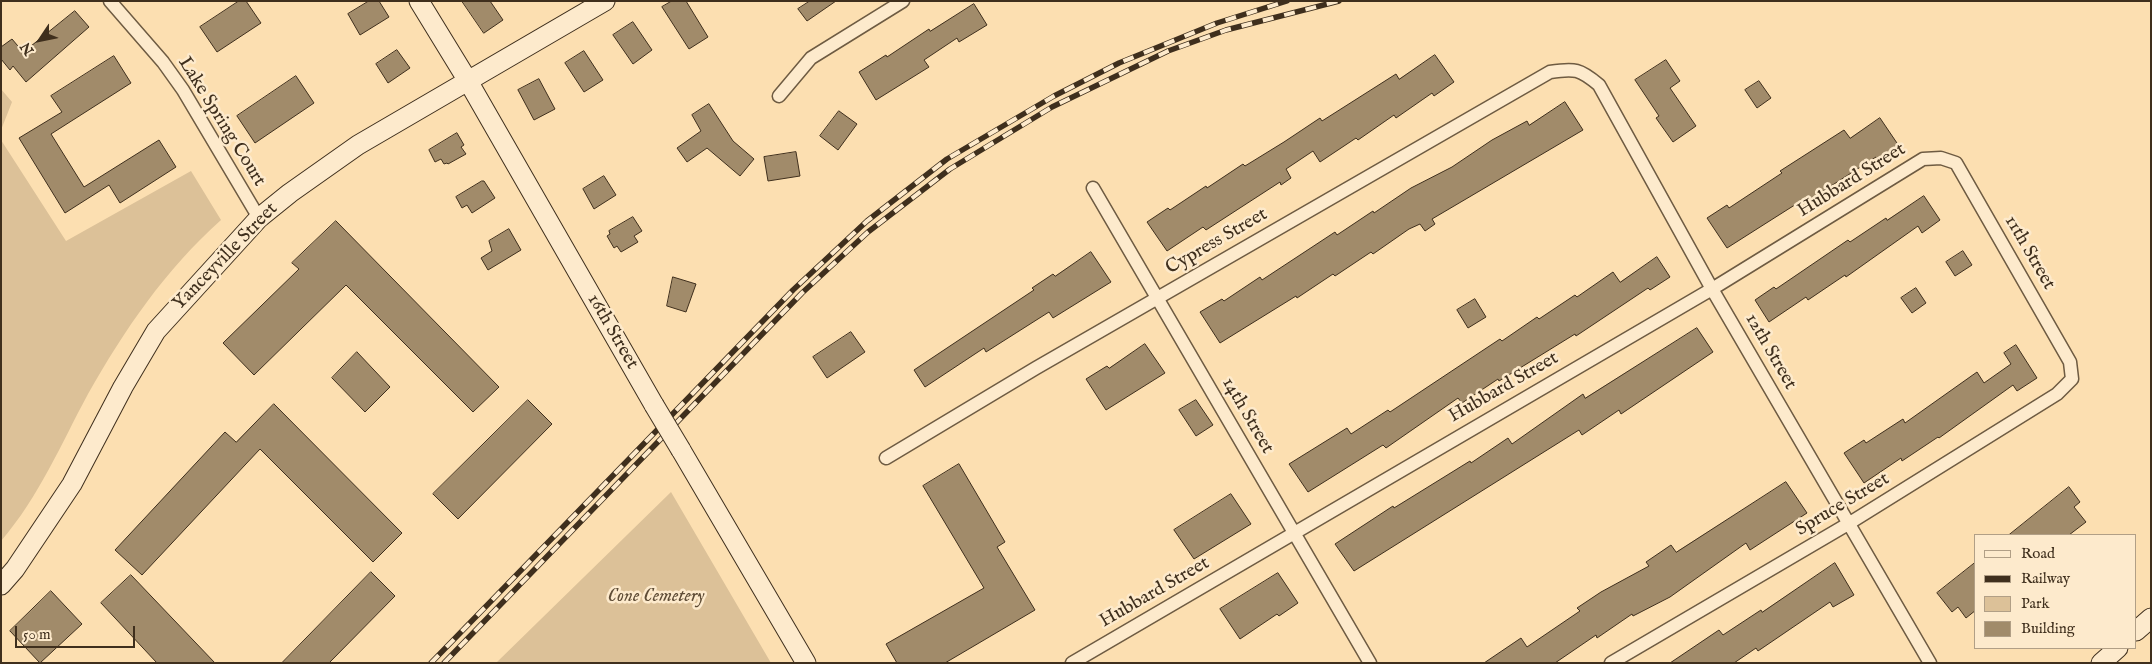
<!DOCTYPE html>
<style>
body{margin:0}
#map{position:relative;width:2152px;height:664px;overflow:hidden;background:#fcdfb1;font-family:"IM FELL English",serif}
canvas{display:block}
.frame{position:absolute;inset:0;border:2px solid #3f2f1d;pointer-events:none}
.legend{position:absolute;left:1974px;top:534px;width:162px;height:115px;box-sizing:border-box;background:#fdeacc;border:1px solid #b19f86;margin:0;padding:6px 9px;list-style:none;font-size:15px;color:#3f2f1d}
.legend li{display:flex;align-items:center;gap:10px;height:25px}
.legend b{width:25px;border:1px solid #b19f86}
.north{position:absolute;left:15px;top:15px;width:50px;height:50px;-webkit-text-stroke:4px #fdeacc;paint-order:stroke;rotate:236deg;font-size:14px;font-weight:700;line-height:20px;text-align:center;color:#3f2f1d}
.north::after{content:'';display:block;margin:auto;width:18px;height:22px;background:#3f2f1d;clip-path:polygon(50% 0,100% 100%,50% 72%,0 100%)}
.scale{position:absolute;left:15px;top:626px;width:120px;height:22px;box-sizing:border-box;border:2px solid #3f2f1d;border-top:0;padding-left:6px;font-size:15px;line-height:18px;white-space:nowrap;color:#3f2f1d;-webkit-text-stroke:4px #fdeacc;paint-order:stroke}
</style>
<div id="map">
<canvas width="2152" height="664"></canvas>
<div class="frame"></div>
<ul class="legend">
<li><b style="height:6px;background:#fdeacc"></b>Road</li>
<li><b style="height:6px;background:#3f2f1d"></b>Railway</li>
<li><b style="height:14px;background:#dcc198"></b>Park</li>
<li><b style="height:14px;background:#a18b6a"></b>Building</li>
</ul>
<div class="north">N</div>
<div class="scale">50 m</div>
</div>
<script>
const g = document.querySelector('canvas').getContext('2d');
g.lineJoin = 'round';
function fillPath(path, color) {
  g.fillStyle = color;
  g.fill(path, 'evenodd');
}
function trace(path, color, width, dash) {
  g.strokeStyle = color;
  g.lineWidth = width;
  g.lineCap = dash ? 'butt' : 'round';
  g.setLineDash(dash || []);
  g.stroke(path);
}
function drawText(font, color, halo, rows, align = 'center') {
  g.font = font + ' "IM FELL English",serif';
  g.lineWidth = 5;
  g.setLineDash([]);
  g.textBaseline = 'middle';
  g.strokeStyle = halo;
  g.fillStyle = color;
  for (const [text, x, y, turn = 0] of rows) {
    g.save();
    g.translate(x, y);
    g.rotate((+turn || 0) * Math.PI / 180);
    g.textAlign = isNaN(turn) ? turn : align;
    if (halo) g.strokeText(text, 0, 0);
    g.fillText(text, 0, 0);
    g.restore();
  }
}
fillPath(new Path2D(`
 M1,89l11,13 -11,28z
 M1,140l65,101 125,-70 30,49c-56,50 -96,109 -133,174 -27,50 -49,103 -87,147z
 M671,492l100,171h-275z`), '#dcc198');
const building = new Path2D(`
 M239,1h7l15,22 -44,29 -17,-25z
 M369,1h10l10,16 -29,18 -12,-21z
 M462,1h28l13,19 -19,13z
 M672,1h14l22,36 -19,12 -27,-42z
 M810,1h26l-29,20 -9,-12z
 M974,4l13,21 -28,17 -2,-4 -33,22 5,7 -53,33 -17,-28 27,-17 1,2 42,-28 1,2z
 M75,11l14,16 -63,55 -13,-16 -3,4 -9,-11v-12l11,-8 11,13z
 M633,22l19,28 -19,14 -20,-29z
 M397,50l13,18 -22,15 -12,-19z
 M584,51l19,29 -19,12 -19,-29z
 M1435,55l19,27 -20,14 -2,-3 -36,25 -2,-3 -36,25 -2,-2 -36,24 -7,-11 -27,18 5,9 -10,7 -1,-3 -74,48 -3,-3 -36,24 -20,-29 21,-14 2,2 36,-24 1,2 36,-24 2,2 39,-24 36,-24 2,3 74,-47 3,5z
 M114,56l17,27 -80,51 33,53 75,-47 17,27 -56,36 -11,-18 -44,28 -46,-75 43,-26 -11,-16z
 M1666,60l14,21 -10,7 26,38 -23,16 -17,-24 3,-2 -24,-36z
 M296,76l18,27 -59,40 -18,-27z
 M539,79l16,30 -21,11 -16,-30z
 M1759,81l12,17 -14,10 -12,-18z
 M1565,102l18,28 -151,89 3,5 -10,7 -5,-7 -11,5 -36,25 -2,-2 -36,24 -2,-2 -36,24 -1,-2 -76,47 -20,-31 22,-13 2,2 36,-24 2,3 73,-48 2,3 36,-24 1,2 37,-25 41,-21 40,-27 35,-19 2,4z
 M709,104l24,37 21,18 -14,17 -33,-28 -20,14 -10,-14 24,-17 -9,-16z
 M839,111l18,13 -19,26 -18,-14z
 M1880,118l19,28 -21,14 -2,-3 -73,47 -2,-3 -74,47 -20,-30 20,-13 2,3 53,-35 -2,-2 64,-41 6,8z
 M457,133l7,12 -3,2 5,7 -18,10 -1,-1 -3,1 -3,-5 -6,3 -6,-12z
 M796,152l4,24 -32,5 -4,-24z
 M604,176l12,19 -22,14 -11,-20z
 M482,181h2l11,17 -23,15 -5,-8 -5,3 -6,-11z
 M1924,196l16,24 -18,13 -4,-7 -72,51 -1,-2 -37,25 -2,-3 -37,25 -14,-22 19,-13 2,2 72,-49 2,2 36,-24 1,2z
 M633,217l9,14 -8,5 4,6 -17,10 -4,-6 -3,2 -7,-12 3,-2 -1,-3z
 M336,221l163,166 -26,25 -127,-127 -92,90 -31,-32 76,-74 -7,-6z
 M509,229l12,21 -33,20 -7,-12 11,-7 -3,-10z
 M1963,251l9,14 -17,11 -9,-14z
 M1091,252l20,30 -58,36 -4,-6 -63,40 -2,-4 -59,39 -11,-17 120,-80 -2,-2 21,-14 2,2z
 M1657,257l13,20 -20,13 -2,-2 -72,48 -1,-2 -76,47 -1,-2 -36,24 -4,-5 -72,50 -3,-3 -75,47 -19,-28 58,-36 4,6 37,-24 2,2 110,-73 2,2 35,-24 2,2 36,-24 2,2 36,-25 7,10z
 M673,277l23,7 -10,28 -19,-6z
 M1916,288l10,15 -14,10 -11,-15z
 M1475,299l11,18 -18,11 -11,-18z
 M1697,328l16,24 -92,62 -2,-4 -37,25 -3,-5 -225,141 -19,-27 58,-38 1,2 76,-47 1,2 37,-25 4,6 71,-50 2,4z
 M851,332l14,20 -38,26 -14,-21z
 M1145,344l20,29 -59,37 -20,-31 21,-13 2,2z
 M2016,345l21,33 -20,13 -4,-6 -74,53 -1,-1 -36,24 -1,-3 -37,25 -20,-30 20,-13 2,3 37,-24 2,4 72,-51 7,11 27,-19 -7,-11z
 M357,352l33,35 -25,25 -33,-34z
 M528,400l24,24 -94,95 -25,-25z
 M1196,400l17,25 -17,11 -17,-26z
 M274,404l128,129 -29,29 -113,-113 -118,126 -27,-25 110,-118 11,10z
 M959,464l46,78 -8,5 38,63 -90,53h-48l-11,-19 98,-56 -61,-102z
 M1786,482l21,31 -57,37 -4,-7 -76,54 -37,19 -1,-2 -35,24 -1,-3 -41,28h-71l37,-25 6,9 53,-36 -3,-3 24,-16 48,-26 -3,-4 25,-17 5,7z
 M2069,487l11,15 -6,5 12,15 -17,13h-60z
 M1231,494l20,30 -57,35 -20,-29z
 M1976,562v48l-10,8 -8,-11 -6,5 -15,-19z
 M1835,563l19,32 -21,12 -3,-5 -72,49 -2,-3 -22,15h-64l49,-33 4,5 38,-25 1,2z
 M371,572l24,24 -66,67h-47z
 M1278,573l20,30 -19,13 -2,-2 -37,25 -20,-30z
 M131,575l84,88h-58l-56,-60z
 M51,591l31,33 -42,39 -30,-32z`);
fillPath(building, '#a18b6a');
trace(building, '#3f2f1d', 1);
const street = new Path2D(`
 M110,1l53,61 20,28 76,128
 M779,96l32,-38 92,-57
 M1093,188l277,475
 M886,458l150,-90 514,-296c25,-4 30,-3 49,13l113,204 218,374
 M1072,663l640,-374 211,-130 18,-1 15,5 114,199 2,17 -15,15 -209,130 -237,139`);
const secondary = new Path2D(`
 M419,1l49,80 186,324
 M681,450l125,213
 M1,585l14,-16 57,-85 51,-97 33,-56 103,-113 31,-25 68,-48 247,-144
 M2136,631l15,-13
 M2101,663l17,-15`);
trace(street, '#6e5b42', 15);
trace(secondary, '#3f2f1d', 21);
trace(street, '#fdeacc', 12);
trace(secondary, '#fdeacc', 19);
const rail = new Path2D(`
 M431,663l362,-373 74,-69 80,-62 107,-63 65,-33 98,-40 70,-22
 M444,663l358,-370 66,-61 82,-63 102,-62 116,-56 58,-21 113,-29`);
trace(rail, '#3f2f1d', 5.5);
trace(rail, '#fdeacc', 4, [11]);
const secondaryBridge = new Path2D(`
 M654,405l27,45`);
trace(secondaryBridge, '#3f2f1d', 21, []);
trace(secondaryBridge, '#fdeacc', 19);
drawText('19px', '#3f2f1d', '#fdeacc', [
 ["Lake Spring Court",221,122,58],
 ["Hubbard Street",1852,181,-32],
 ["Cypress Street",1217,242,-30],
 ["11th Street",2029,253,60],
 ["Yanceyville Street",226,257,-46],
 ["16th Street",612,332,60],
 ["12th Street",1770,352,60],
 ["Hubbard Street",1504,388,-30],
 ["14th Street",1247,416,60],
 ["Spruce Street",1843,505,-31],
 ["Hubbard Street",1155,593,-30]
]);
drawText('italic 19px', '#5e4c36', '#fdeacc', [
 ["Cone Cemetery",656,597]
]);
</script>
